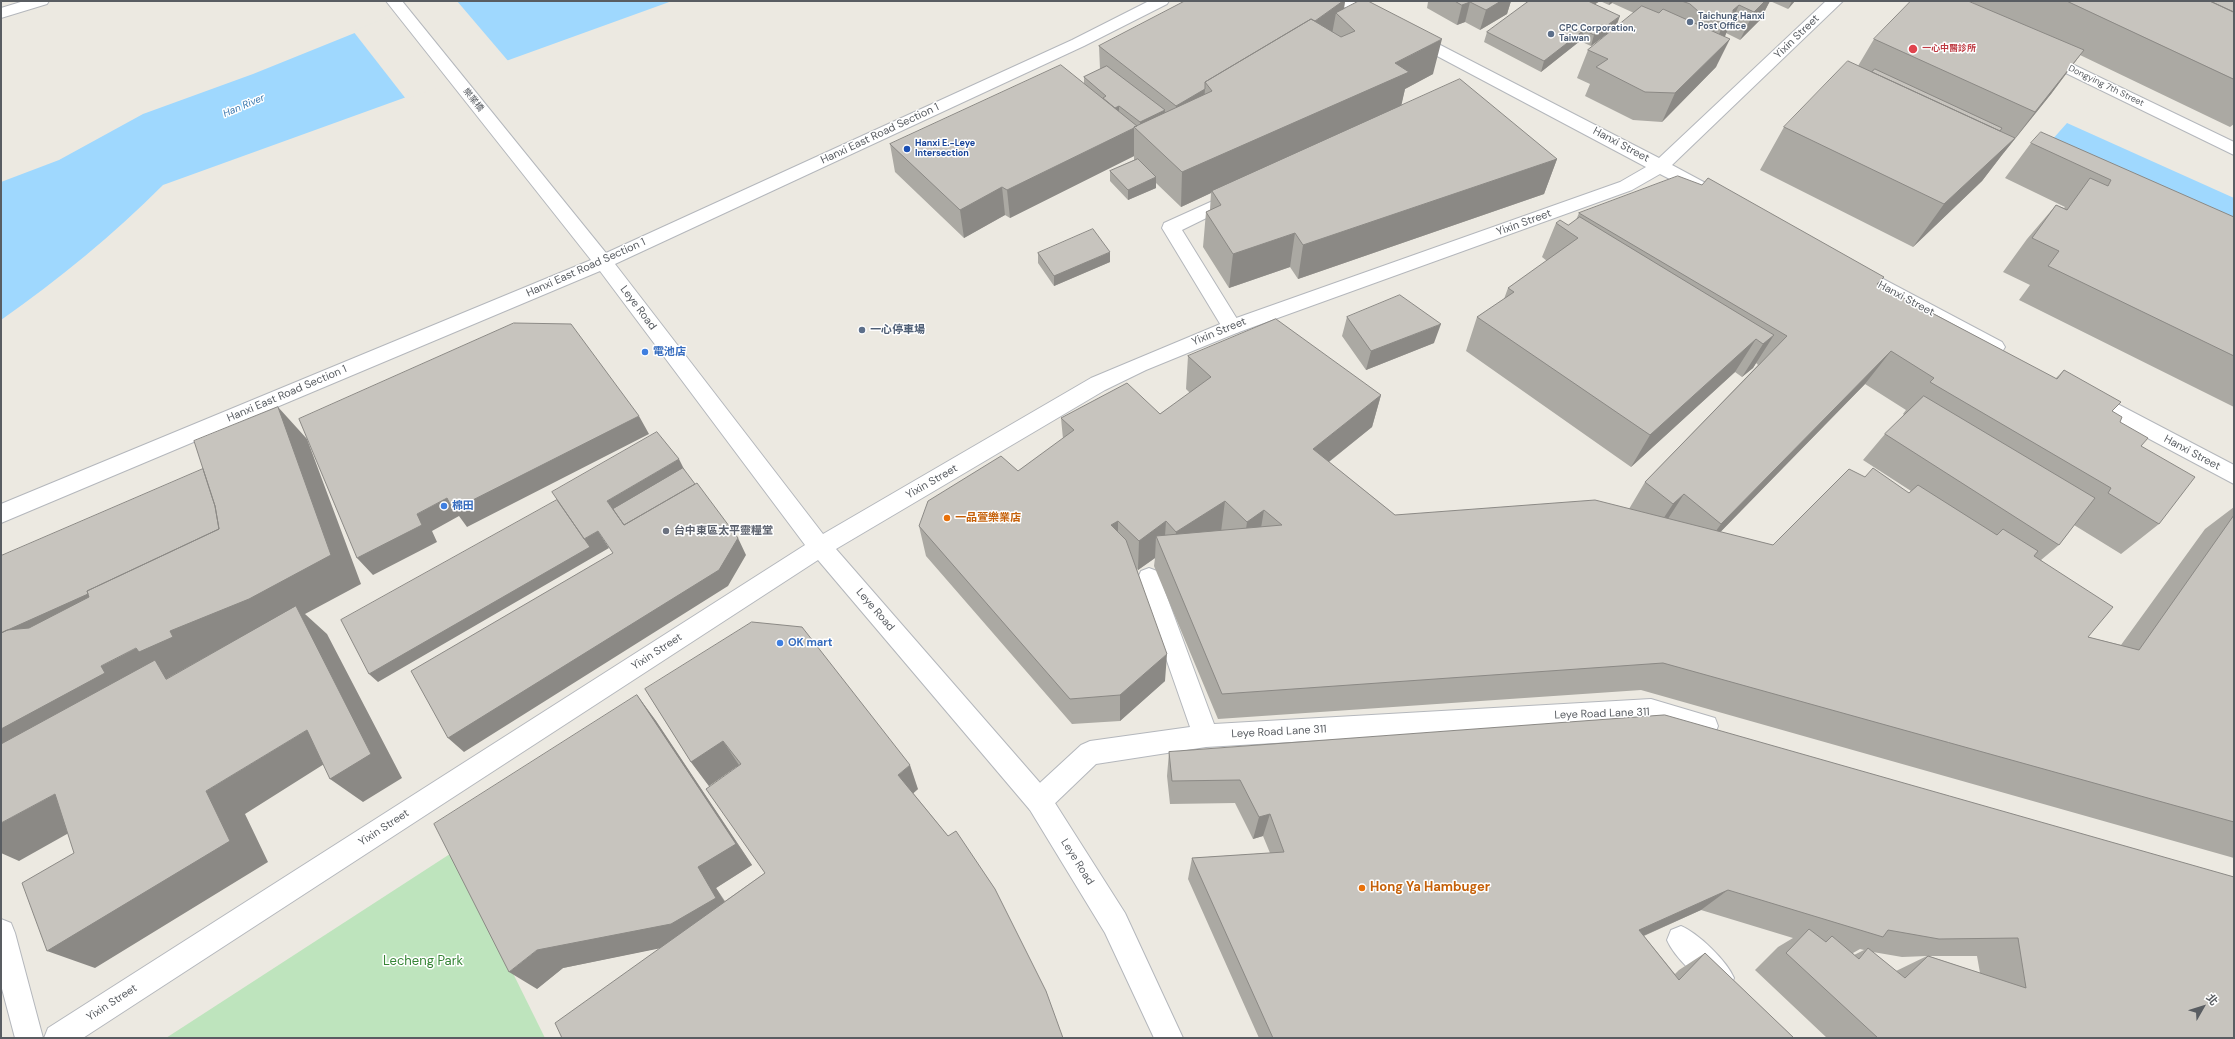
<!DOCTYPE html>
<meta charset="utf-8">
<style>
body{margin:0}
#map{position:relative;width:2235px;height:1039px;overflow:hidden;background:#ece9e1;font-family:"DM Sans","Noto Sans TC",sans-serif}
canvas{display:block}
.frame{position:absolute;inset:0;border:2px solid #595d62;pointer-events:none}
.north{position:absolute;left:2183px;top:987px;width:40px;height:40px;-webkit-text-stroke:3px #fff;paint-order:stroke;rotate:51deg;font-size:11px;font-weight:700;line-height:16px;text-align:center;color:#595d62}
.north::after{content:'';display:block;margin:auto;width:14px;height:18px;background:#595d62;clip-path:polygon(50% 0,100% 100%,50% 72%,0 100%)}
</style>
<div id="map">
<canvas width="2235" height="1039"></canvas>
<div class="frame"></div>
<div class="north">北</div>
</div>
<script>
const g = document.querySelector('canvas').getContext('2d');
g.lineJoin = 'round';
function fillPath(path, color) {
  g.fillStyle = color;
  g.fill(path, 'evenodd');
}
function trace(path, color, width, dash) {
  g.strokeStyle = color;
  g.lineWidth = width;
  g.lineCap = dash ? 'butt' : 'round';
  g.setLineDash(dash || []);
  g.stroke(path);
}
function drawText(font, color, halo, rows, align = 'center') {
  g.font = font + ' "DM Sans","Noto Sans TC",sans-serif';
  g.lineWidth = 3;
  g.setLineDash([]);
  g.textBaseline = 'middle';
  g.strokeStyle = halo;
  g.fillStyle = color;
  for (const [text, x, y, turn = 0] of rows) {
    g.save();
    g.translate(x, y);
    g.rotate((+turn || 0) * Math.PI / 180);
    g.textAlign = isNaN(turn) ? turn : align;
    if (halo) g.strokeText(text, 0, 0);
    g.fillText(text, 0, 0);
    g.restore();
  }
}
fillPath(new Path2D(`
 M453,852l92,186h-379z`), '#bee4bd');
fillPath(new Path2D(`
 M434,1h238l-509,184c-50,50 -104,94 -162,135v-138l58,-22 84,-46 110,-40z
 M2067,123l167,75v65l-207,-95z`), '#9fd8fe');
fillPath(new Path2D(`
 M428,1h29l52,61 -103,37 -53,-68z`), '#ece9e1');
const lane = new Path2D(`
 M1237,190l6,2 3,4 -3,4 -61,30 60,97 -3,5 -7,2 -7,-2 -63,-104 2,-5z
 M1149,568l8,3 3,7 54,146 437,-25 64,19 3,8 -3,8 -9,3 -55,-16 -445,26 -110,17 -48,46 -9,3 -9,-3 -4,-9 4,-9 51,-47 9,-4 100,-14 -52,-149 3,-7z
 M1681,926c17,7 46,35 53,52l-4,10 -10,4c-17,-7 -46,-35 -53,-52l4,-10z`);
const street = new Path2D(`
 M24,1h25l-2,3 -46,14v-10z
 M386,1h16l204,252 466,-213 77,-39h20l-2,3 -83,42 -469,218 208,270 268,-156 134,-56 395,-140 26,-15 -239,-127 -2,-3 2,-3h12l240,124 167,-157h17l-171,164 41,22 3,4 -3,4 -6,2 -6,-2 -41,-21 -28,16 -393,142 -93,38 -41,20 -269,159 212,243 77,121 58,125h-29l-49,-105 -75,-123 -212,-250 -735,478h-39l4,-10 757,-483 -205,-274 -599,252v-19l590,-244z
 M1336,1h20l29,15 2,3 -2,3h-12l-35,-18z
 M2043,50l191,92v13l-197,-96 -2,-4 2,-4z
 M1853,263l149,79 3,5 -3,5 -7,2 -7,-2 -142,-77 -2,-5 2,-5z
 M2087,388l147,77v19l-154,-82 -3,-6 3,-6z
 M1,919l10,4 4,10 28,105h-28l-14,-53z`);
trace(lane, '#b4b7bc', 2);
trace(street, '#b4b7bc', 2);
fillPath(lane, '#fff');
fillPath(street, '#fff');
fillPath(new Path2D(`
 M1345,1l-1,8 89,65 -28,15 -4,16 156,54 -13,35 -246,85 -8,-12 -61,21 -26,-41 3,-35 4,-2 1,-17 -30,14 -25,-24v5l-28,12 -18,-19v-10l24,-11v-4l-124,62 -5,-3 -41,23 -69,-66 -5,-28 194,-61v-6l16,-8 -1,-23z
 M1426,1h85l-4,13 -27,16 -15,-8 -8,3 -30,-17 1,-6z
 M1529,1h266l-7,8 -18,-8 -10,19 -20,20 -14,-7 -1,4 -9,30 -54,55 -29,-2 -48,-24 5,-12 -13,-6 11,-28 46,-37 -22,-10 -3,2 -9,-4 -5,3 21,23 -25,19 -11,-5 -39,31 -57,-30 3,-10z
 M1969,1h265v123l-4,3 -150,-72 -29,39 -49,61 -20,26 -69,66 -153,-77 24,-43 74,-61 16,-27 105,-33z
 M2031,143l203,74v190l-215,-107 11,-15 -27,-13 24,-33 29,-34 8,3 1,-1 -60,-29z
 M1579,213l305,64 -5,7 176,95 9,-9 48,41 8,11 21,24 18,78 -38,30 -47,-29 -15,20 -18,15 47,77 33,8 84,-116 29,-22v351l-593,-168 -423,29 -64,-153 1,-8 -17,12 -1,-1 28,112 -45,40 -48,3 -146,-168 -7,-30 99,-55 45,-32 -2,-21 99,-4 30,-21 -4,-4 2,-33 193,39 -9,32 -43,35 66,53 234,-6 16,-27 113,-117 -2,-2 -3,5 -11,9 -7,-5 -104,95 -165,-116 11,-34 27,-18 4,-11 39,-27 -5,-4 14,-34 12,2 8,-5zM1865,384l41,26 -3,4 1,1 -19,19 -22,26 48,31 -2,2 -44,-16 -92,68 -53,-13z
 M1038,253l72,9 -56,24 -16,-23z
 M1347,317l87,26 -68,27 -24,-34z
 M645,689l273,100 -5,4 35,43 47,53 -336,59 -96,20 -26,21 100,-294 19,26 96,144 -36,23 9,13 40,-28 -29,-106 -27,19 -18,-24z
 M1665,715l569,323h-407l-72,-68 23,-23 15,-9 -92,-28 -57,26 31,38 4,-4 26,-17 89,85h-535l-71,-159 4,-21 78,-5 -7,-17 -10,3 -18,-36 -65,1 -3,-28 2,-24zM1860,949l4,1 -10,5 -1,-2zM1873,952l29,5 25,-1 -31,15zM1929,956h48l3,17z`), '#aba9a3');
fillPath(new Path2D(`
 M1343,1h2l-3,18 -6,-6 -4,21 -22,-9z
 M1501,1h10l-4,13 -27,16 6,-20z
 M1589,1h11l-14,9z
 M1610,1h3l-1,2 -3,2z
 M1765,1h5l-10,19 -20,20 14,-28z
 M1792,1h3l-7,8z
 M1470,2l-5,20 -8,3 5,-20z
 M1739,5l-19,42 -9,5 13,-29 9,-13z
 M1620,16l-4,11 -25,19 3,-11z
 M1584,30l-4,11 -39,31 3,-11z
 M1442,39l-9,35 -28,15 -4,18 -189,84 -1,2 -30,14 1,-35z
 M1730,39l-14,28 -54,55 13,-29z
 M2084,50l-33,44 -49,61 33,-43z
 M1205,89l-2,28 -28,17 1,-28z
 M1119,106v20l-6,-17z
 M1165,110l-1,20 -24,3v-11z
 M1134,128v28l-124,62 -3,-28z
 M2015,138l-33,43 -69,66 31,-43z
 M1557,159l-13,35 -246,85 5,-34z
 M1156,177v11l-28,12v-10z
 M1002,187l3,28 -41,23 -4,-28z
 M1295,233l-5,34 -61,21 4,-34z
 M1110,252v10l-56,24v-10z
 M1884,277l-24,33 17,-26z
 M1441,324l-7,19 -68,27 5,-19z
 M1774,335l-21,33 -11,9 21,-33z
 M1756,339l-21,33 -104,95 19,-32z
 M1891,351l-26,33 -166,170 22,-30z
 M1381,395l-9,32 -66,53 7,-31z
 M278,407l29,32 54,145 -56,30 22,20 75,144 -39,24 -33,-23 -29,-162 -300,150v-38l100,-63 69,-35z
 M639,416l10,18 -182,93 -8,-11 -27,15 5,11 -64,33 -16,-17 60,-44 30,-16z
 M679,459l9,18 -70,41 -11,-17z
 M217,463l31,73 -247,111v-14z
 M1684,494l-20,31 -11,9 20,-30z
 M1225,501l-4,31 -48,29 3,-29z
 M1264,510l-5,30 -16,11 4,-29z
 M1118,521v30l-7,-26z
 M1166,521l-2,30 -8,-15 -1,22 -17,12 1,-29z
 M598,531l11,17 -231,134 -9,-8 215,-135z
 M738,538l8,17 -18,31 -264,166 -16,-14z
 M1167,654l-2,27 -45,40v-26z
 M637,695l19,26 96,144 -36,23 18,29 -43,25 -128,26 -26,21 -28,-17 28,-22 161,-83z
 M307,730l33,24 -95,60 23,48 -173,106 -48,-17 159,-160z
 M723,741l16,24 -30,21 -18,-24z
 M910,765l8,24 -11,10 -9,-24z
 M55,794l44,22 -80,45 -18,-8v-30z
 M1270,814l-7,22 -10,3 6,-22z
 M1728,890l-27,20 -85,38 23,-18z`), '#8b8985');
const building = new Path2D(`
 M1185,1h158l-28,20 -4,-2 -106,63v7l-29,17 -77,-60z
 M1359,1h9l74,38 -47,24 14,9 -227,100 -48,-45 78,-36 -7,-9 106,-63 30,18 14,-6 -19,-18z
 M1455,1h46l-15,9 -16,-8 -8,3z
 M1529,1h59l32,15 -26,19 -10,-5 -40,31 -57,-29z
 M1682,1h83l-11,11 -15,-7 -6,5v8l-3,4 -6,1 -17,-4 -17,-15z
 M1911,1h57l116,49 -49,62 -161,-73z
 M2067,1h143l24,11v67z
 M2210,1h24v11z
 M1642,6l17,7 4,-4 67,30 -55,54 -30,-1 -49,-25 12,-8 -20,-9z
 M1848,61l167,77 -71,66 -160,-77z
 M1061,65l76,61 -3,1v1l-127,62 -5,-3 -42,23 -70,-66z
 M1107,66l58,44 -25,12 -21,-16 -4,2 -12,-10 3,-2 -22,-19z
 M1875,69l127,59 -2,3 -128,-59z
 M1460,79l97,80 -254,86 -8,-12 -62,21 -27,-42 15,-7 -9,-14z
 M2041,132l193,85v139l-186,-90 11,-15 -27,-13 24,-33 11,5 23,-32 18,8 3,-6 -80,-37z
 M1138,159l18,18 -28,13 -18,-19z
 M1678,176l24,9 6,-7 176,99 -7,7 180,95 7,-9 57,32 -9,9 10,6 -2,5 28,16 -7,8 54,31 -36,47 -51,-31 3,-5 -181,-106 4,-4 -43,-27 -170,173 -37,-30 -11,10 -28,-22 142,-146 -208,-123z
 M1580,217l194,118 -11,9 -7,-5 -106,96 -173,-118 37,-25 -6,-4 70,-50 -22,-15 4,-3 8,5z
 M1093,229l17,23 -56,24 -16,-23z
 M1400,295l41,29 -70,27 -24,-34z
 M1276,319l105,76 -68,54 82,66 200,-15 178,45 76,-76 16,8 8,-9 36,25 9,-8 79,50 6,-6 35,22 -4,5 79,51 -25,30 51,13 95,-135v307l-571,-159 -441,31 -66,-158 126,-11 -18,-15 -17,12 -22,-21 -49,31 -10,-11 -27,20 -21,-20 -7,4 15,15 41,114 -47,41 -50,4 -151,-173 9,-25 73,-45 17,15 56,-41 -13,-12 66,-35 33,31 51,-37 -23,-21z
 M514,323l57,1 68,92 -186,94 -6,-12 -30,16 5,11 -65,33 -58,-139z
 M1924,396l171,102 -36,47 -174,-111z
 M278,407l53,148 -82,44 -79,32 3,6 -34,15 -3,-4 -35,18 4,7 -104,56v-96l6,-3 22,-2 60,-31 -2,-6 132,-62 -4,-23 -21,-65z
 M657,432l22,27 -72,42 17,24 73,-42 41,55 -19,32 -271,168 -37,-67 202,-118 -15,-22 -14,8 -32,-47z
 M683,468l12,16 -71,41 -11,-16z
 M203,469l12,37 4,23 -132,62 1,3 -87,39v-77z
 M557,500l33,47 -221,127 -28,-54z
 M296,606l75,148 -41,25 -23,-49 -101,61 24,50 -183,110 -25,-68 52,-30 -19,-59 -54,29v-79l154,-84 11,19z
 M752,622l50,5 108,138 -12,10 50,61 8,-5 39,58 51,102 17,47h-501l-7,-15 210,-150 -59,-84 35,-25 -18,-23 -32,21 -46,-73z
 M637,695l99,149 -38,23 18,31 -45,26 -134,26 -28,22 -75,-148z
 M1665,715l569,162v161h-356l-92,-85 23,-24 17,13 6,-6 27,23 9,-11 37,30 23,-22 98,32 -8,-50 -79,1 -51,-9 -5,7 -155,-47 -89,40 40,50 26,-27 89,85h-521l-81,-180 92,-6 -14,-38 -11,3 -19,-37 -68,1 -3,-29z`);
fillPath(building, '#c7c4be');
trace(building, '#8b8985', 1);
for (const [x, y, r, color] of [
 [1690,22,4,"#5c6f8a"],
 [1551,34,4,"#5c6f8a"],
 [1913,49,5,"#e0444e"],
 [907,149,4,"#1a4fb4"],
 [862,330,4,"#5c6f8a"],
 [645,352,4,"#3f7fe0"],
 [444,506,4,"#3f7fe0"],
 [947,518,4,"#e8710a"],
 [666,531,4,"#6b7280"],
 [780,643,4,"#3f7fe0"],
 [1362,888,4,"#e8710a"]
]) {
  const dot = new Path2D();
  dot.arc(x, y, r, 0, 2 * Math.PI);
  g.fillStyle = color;
  g.fill(dot);
  trace(dot, '#fff', 1.5);
}
drawText('bold 9px', '#4e5e75', '#fff', [
 ["Taichung Hanxi",1698,17],
 ["Post Office",1698,27],
 ["CPC Corporation,",1559,29],
 ["Taiwan",1559,39]
], 'left');
drawText('bold 9px', '#be3a42', '#fff', [
 ["一心中醫診所",1922,49]
], 'left');
drawText('9px', '#595d62', '#fff', [
 ["Dongying 7th Street",2106,86,26],
 ["樂業橋",473,100,51]
]);
drawText('bold 9px', '#164399', '#fff', [
 ["Hanxi E.-Leye",915,144],
 ["Intersection",915,154]
], 'left');
drawText('italic 10px', '#3d79af', '#fff', [
 ["Han River",244,106,-23]
]);
drawText('11px', '#595d62', '#fff', [
 ["Yixin Street",1797,37,-44],
 ["Hanxi East Road Section 1",880,134,-25],
 ["Hanxi Street",1621,145,28],
 ["Yixin Street",1524,223,-20],
 ["Hanxi East Road Section 1",586,268,-24],
 ["Hanxi Street",1906,299,28],
 ["Leye Road",638,308,53],
 ["Yixin Street",1219,332,-22],
 ["Hanxi East Road Section 1",287,394,-23],
 ["Hanxi Street",2192,453,28],
 ["Yixin Street",932,482,-30],
 ["Leye Road",875,610,49],
 ["Yixin Street",657,652,-33],
 ["Leye Road Lane 311",1602,714,-2],
 ["Leye Road Lane 311",1279,732,-3],
 ["Yixin Street",384,828,-33],
 ["Leye Road",1077,862,58],
 ["Yixin Street",112,1003,-33]
]);
drawText('bold 11px', '#4e5e75', '#fff', [
 ["一心停車場",870,330]
], 'left');
drawText('bold 11px', '#366cbe', '#fff', [
 ["電池店",653,352],
 ["棉田",452,506],
 ["OK mart",788,643]
], 'left');
drawText('bold 11px', '#c56008', '#fff', [
 ["一品萱樂業店",955,518]
], 'left');
drawText('bold 11px', '#5b616d', '#fff', [
 ["台中東區太平靈糧堂",674,531]
], 'left');
drawText('bold 13px', '#c56008', '#fff', [
 ["Hong Ya Hambuger",1370,888]
], 'left');
drawText('13px', '#368536', '#fff', [
 ["Lecheng Park",423,962]
]);
</script>
